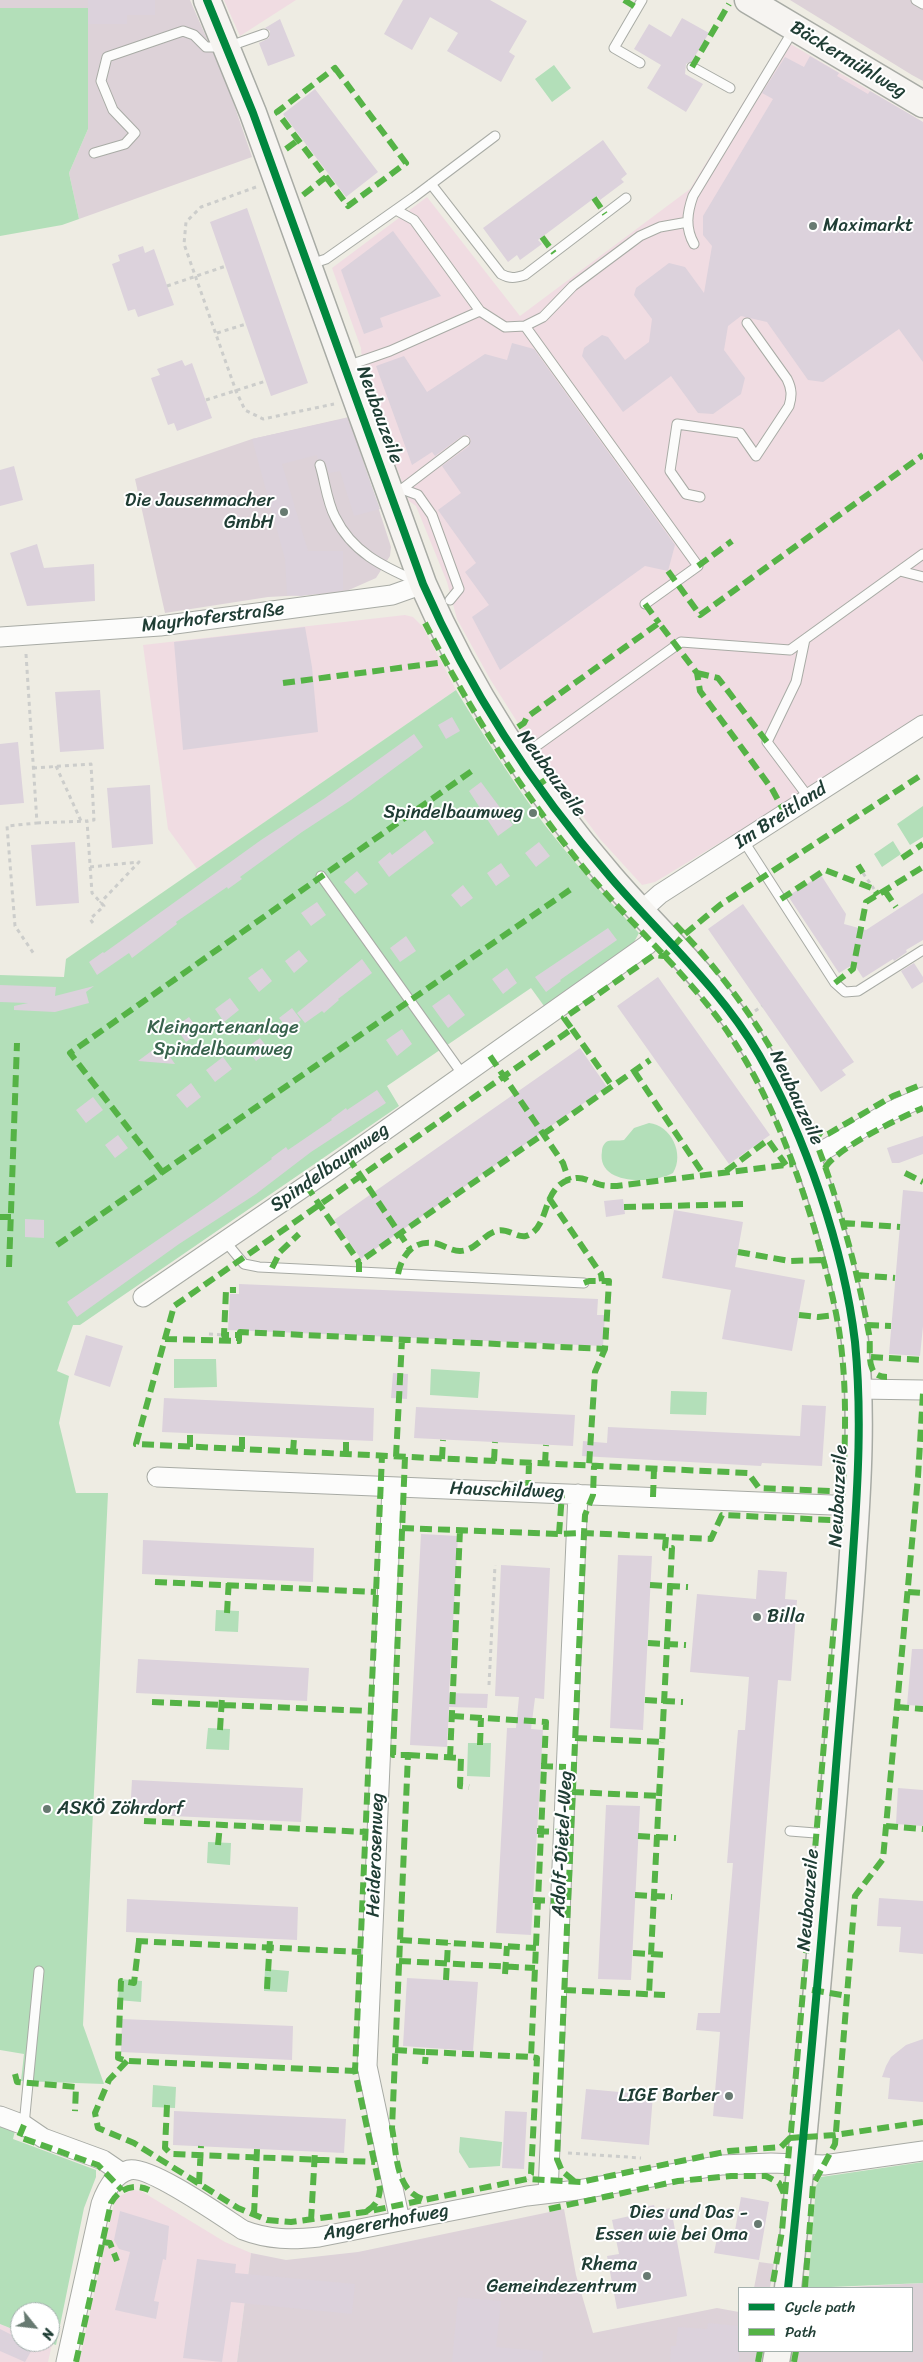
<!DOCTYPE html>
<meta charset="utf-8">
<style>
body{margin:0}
#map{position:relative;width:923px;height:2362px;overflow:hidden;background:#eeece3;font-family:Sriracha,sans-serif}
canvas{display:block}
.legend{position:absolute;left:738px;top:2287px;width:175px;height:65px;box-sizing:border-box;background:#fff;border:1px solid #a5b1ae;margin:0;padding:6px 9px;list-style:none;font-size:15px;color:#1f3d34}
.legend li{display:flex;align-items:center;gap:10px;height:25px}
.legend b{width:25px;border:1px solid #a5b1ae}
.north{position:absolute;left:10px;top:2302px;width:50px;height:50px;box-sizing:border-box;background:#fff;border:1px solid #a5b1ae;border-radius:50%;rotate:119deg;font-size:14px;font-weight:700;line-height:20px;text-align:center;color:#1f3d34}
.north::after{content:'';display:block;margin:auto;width:18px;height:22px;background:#677a71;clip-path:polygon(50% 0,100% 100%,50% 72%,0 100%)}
</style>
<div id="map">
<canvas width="923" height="2362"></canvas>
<ul class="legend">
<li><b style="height:6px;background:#00873e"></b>Cycle path</li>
<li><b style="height:6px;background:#55b346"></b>Path</li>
</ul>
<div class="north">N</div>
</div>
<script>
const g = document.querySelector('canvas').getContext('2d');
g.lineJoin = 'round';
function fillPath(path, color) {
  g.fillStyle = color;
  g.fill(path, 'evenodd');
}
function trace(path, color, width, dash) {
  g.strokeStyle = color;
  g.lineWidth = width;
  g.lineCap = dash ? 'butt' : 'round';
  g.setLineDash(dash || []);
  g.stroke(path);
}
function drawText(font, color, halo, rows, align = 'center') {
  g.font = font + ' Sriracha,sans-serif';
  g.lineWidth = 4;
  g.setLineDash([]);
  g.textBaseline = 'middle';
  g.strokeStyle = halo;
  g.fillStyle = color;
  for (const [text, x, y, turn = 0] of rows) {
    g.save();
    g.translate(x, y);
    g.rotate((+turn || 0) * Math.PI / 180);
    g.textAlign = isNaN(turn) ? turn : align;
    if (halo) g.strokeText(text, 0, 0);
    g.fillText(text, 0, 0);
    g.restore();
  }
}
fillPath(new Path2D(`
 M224,0h72l-56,36z
 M782,39l141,83v593l-101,66 -167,101 -13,3 -42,-46 -58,-78 -52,-82 -33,-60 -10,-37 -31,-76 -7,-5 -46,-126 -2,-27 -29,-80 95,-71 93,119 170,-127z
 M405,615l8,2 10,10 33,63 -259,179 -29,-40 -25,-184z
 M132,2190l9,1 84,51 26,11 -14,109h-158l35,-158 4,-7z
 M0,2324l20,8v10l32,2 -4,18h-48z`), '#f0dce2');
fillPath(new Path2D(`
 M0,0h190l38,87 24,70 -173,62 -10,-46 19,-44v-121h-88z
 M790,0h133v81l-11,-6z
 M349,417l42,130 -1,9 -14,22 -34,15 -74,4 -103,16 -30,-134 117,-40z
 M564,2209l12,66 17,58 124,-25 22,4v39h20l-2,11h-520l14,-109 35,7 72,-8z
 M759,2262l15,2 -4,24h-16z
 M923,2283v79h-127l2,-11h114v-63h-79z`), '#ddd2d8');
fillPath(new Path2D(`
 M0,8h88v121l-19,44 10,46 -17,6 -62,11z
 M554,65l17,23 -19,14 -17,-23z
 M456,690c28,46 56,91 88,134 29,38 62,73 95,109l-6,11 -89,62 -13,-18 -144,98 12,20 -319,219h-7l-16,46 12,5 -10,47 17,70h32l-25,532 21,59 -83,-3 3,-27 -24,-4v-1075l64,2 2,-18z
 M923,806v31l-13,8 -13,-21z
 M893,841l8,13 -19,13 -8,-13z
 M649,1123c22,2 36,31 24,50 -20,11 -77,13 -71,-22 0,-4 2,-8 6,-10 4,-1 11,0 16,-1l10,-12z
 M174,1359h42l1,28 -43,1z
 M431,1369l49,3 -2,26 -48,-3z
 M671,1391l36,1 -1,23 -36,-1z
 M216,1610l23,1 -1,21 -23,-1z
 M208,1728l22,1 -1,21 -23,-1z
 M468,1743h23l-1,34 -23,-1z
 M208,1842l23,1 -1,22 -23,-2z
 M265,1969l24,2 -2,21 -23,-1z
 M120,1979l22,2 -1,21 -23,-2z
 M153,2085l23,2 -1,21 -23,-1z
 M0,2125l15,6 -2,8 83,31v7l-12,31 -28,137 -9,-3h3v-30h-30v20l-20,-8z
 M460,2137l42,5 -2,24 -31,2 -10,-16z
 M923,2162v121l-115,5 8,-102 5,-9z`), '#b3dfb9');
fillPath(new Path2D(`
 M88,0h67v15h-28v9h-39z
 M403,0h87l37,21 -18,31 6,4 -14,26 -54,-31 11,-18 -28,-16 -18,33 -28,-16z
 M682,18l27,15 -17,28 -6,3 -1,10 18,10 -17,28 -39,-24 14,-23 -27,-16 15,-25 22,13z
 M280,19l15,37 -27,10 -9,-23 10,-5 1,-7 -5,-3z
 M810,56l29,17 -2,3 31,18 2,-3 53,31v240l-24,-33 -76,53 -15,-2 -41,-58 -26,-6 -13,10 -4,24 21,28 -4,16 -28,20 -15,-1 -27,-37 -48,36 -41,-56 2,-8 18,-13 6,2 17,23 24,-18 3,-23 -18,-24 2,-7 33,-25 16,4 19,26 8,-47 -9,-11v-19l70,-117 -11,-6 23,-36 19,10z
 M315,89l63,83 -32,25 -63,-83z
 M603,140l24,34 -6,5 3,3 -24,18 -3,-4 -59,44 4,4 -22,16 -3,-5 -9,7 -25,-34z
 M247,208l61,175 -37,13 -61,-174z
 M393,231l48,65 -61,22 3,9 -19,7 -23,-64z
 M143,246l2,7 9,-4 20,56 -36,12 -3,-8 -7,2 -16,-47 8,-3 -2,-6z
 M512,343l22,6 141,196 -7,26 -23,-5 -145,104 -28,-53 17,-12 -24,-33 11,-9 -38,-53 23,-17 -19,-27 27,-20 2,-6 -3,-5 -6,1 -27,20 -3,-4 -20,13 -36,-99 28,-10 23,36 58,-38 22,6z
 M182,360l3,6 7,-3 20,55 -35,13 -3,-8 -6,2 -17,-47 9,-3 -3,-6z
 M347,418l33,91 -26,7 -14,-45 -11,2 -4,-12 -7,-2 -1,-4 -35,9 26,87h35v39l-42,6 -14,-1 -2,-36 -33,-120z
 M14,466l9,34 -23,6v-36z
 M37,544l7,24 50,-4 1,37 -68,5 -17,-53z
 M305,627l7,40 6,65 -135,18 -9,-108z
 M100,690l4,59 -44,3 -5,-60z
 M452,717l8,14 -14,8 -8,-14z
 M414,734l9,13 -72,53 -49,32 -62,45 2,2 -14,10 -1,-2 -51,35 1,2 -45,34 -3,-5 -32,22 -8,-13 14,-10 1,1 157,-113 64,-42z
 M18,742l6,61 -24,2v-61z
 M481,782l32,43 -15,11 -29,-45z
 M150,785l3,59 -41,4 -5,-60z
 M425,830l9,13 -45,34 -11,-15 12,-10 2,3z
 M75,842l4,61 -43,3 -5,-61z
 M539,842l11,14 -14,11 -11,-14z
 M501,863l9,13 -14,10 -9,-13z
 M357,871l11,13 -13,10 -11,-12z
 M821,875l25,39 -2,10 22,6 57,-37v47l-17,10 1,2 -13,9 -1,-2 -30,19 -9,-14 -15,9 -51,-77z
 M463,885l10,13 -12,9 -10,-12z
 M317,902l9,13 -15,11 -10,-13z
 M743,904l111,158 -12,8 4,5 -25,17 -113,-163z
 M608,928l9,12 -57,40 1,1 -15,11 -11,-15z
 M406,936l10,15 -16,11 -10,-14z
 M299,950l9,11 -14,12 -9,-12z
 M362,959l10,14 -34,26 1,1 -15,13 -2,-2 -17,12 -8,-10z
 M914,963l9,14v5l-11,7 -11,-18z
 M262,968l10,13 -13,11 -11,-14z
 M507,968l10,15 -14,11 -11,-15z
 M658,977l112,158 -41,29 -112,-158z
 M0,985l56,2 -1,9 39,-10 -8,6 3,11 -34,9 -41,-2v-4l14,-3 -28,-1z
 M449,994l16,21 -17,13 -16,-22z
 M230,998l9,12 -15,12 -9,-13z
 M292,1008l9,12 -12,10 -10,-12z
 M189,1017l11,15 -14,10 -11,-15z
 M402,1029l10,15 -15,12 -11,-16z
 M260,1038l10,13 -14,10 -10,-13z
 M161,1044l14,20 -37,-3z
 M580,1048l27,39 -246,172 -27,-39z
 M223,1057l9,12 -17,13 -9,-12z
 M191,1083l10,14 -14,11 -11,-13z
 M377,1090l9,13 -75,49 -55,42 -77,50 -102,73 -10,-15 149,-102 56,-41 -1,-1 15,-11 2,3 44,-30 -1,-1 15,-11 1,2z
 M93,1097l10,13 -17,13 -10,-13z
 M118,1135l10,13 -13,10 -10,-13z
 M923,1136v18l-24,9h-7l-5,-15z
 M903,1190l20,2v134l-3,30 -31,-2z
 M623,1199l2,15 -19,3 -2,-16z
 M674,1210l69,12 -8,45 70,13 -13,71 -70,-12 9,-49 -69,-12z
 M25,1219l19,1v18l-19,-1z
 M239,1284l359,15 -1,16h8l-2,31 -375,-16 2,-36h9z
 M86,1335l37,11 -13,41 -36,-12z
 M393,1373l15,1 -1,25 -16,-1z
 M164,1398l210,10 -1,33 -211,-9z
 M802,1405l24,1 -4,60 -60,-3 -1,3 -179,-10 1,-15 24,2 1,-16 192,9z
 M416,1407l159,8 -2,31 -159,-8z
 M421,1534l37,2 -9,157 39,1 -1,14 -38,-1 -2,40 -37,-2z
 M143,1540l171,8 -1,34 -171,-8z
 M618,1555l34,1 -9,174 -33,-2z
 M501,1565l49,3 -6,131 -9,-1 -4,31 12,1 -12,205 -35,-2 11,-205h9l3,-31 -24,-1z
 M758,1570l29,2 -2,27 12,1 -6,81 -13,-1 -35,439 -30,-3 7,-84 -24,-2 2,-17h22l13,-150h-6l11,-133h7l4,-53 -59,-5 7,-78 59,5z
 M912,1649h11v57l-16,-1z
 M138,1659l171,9 -2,33 -171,-8z
 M132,1780l171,8 -2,34 -171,-8z
 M898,1788l25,2v36l-27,-2z
 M606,1805l34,1 -9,174 -33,-1z
 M879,1898l44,3v53l-24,-2 2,-25 -24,-1z
 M127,1899l171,8 -1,33 -171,-8z
 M407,1978l71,4 -5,69 -70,-5z
 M122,2019l171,7 -1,34 -171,-8z
 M923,2039v63l-35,-3 2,-21 -8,-1 4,-11 5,-9 15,-12z
 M586,2089l67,6 -4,50 -68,-6z
 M174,2111l172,8 -2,34 -171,-8z
 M505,2111l22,1 -3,57 -22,-1z
 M741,2197l28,5 -10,58 -45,-7 4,-20 16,3z
 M654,2205l2,6 15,-3 16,88 -70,13 -10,-53 12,-2 -7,-34 18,-4 -1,-6z
 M120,2211l49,15 -3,34 -3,-1 -9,42 5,1 -3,17 -41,-9 15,-58 -11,-3 -5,-9z
 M197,2259l39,5 -1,9 120,11 -3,30 -121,-12 -9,60 -39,-4z
 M458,2297l43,4 -5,46 47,4 -1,11h-90z
 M708,2323l31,3v36h-69l1,-16h5l2,-19 29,2z
 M0,2329l20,10v3l14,4 -9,16 -25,-11z`), '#dcd2dc');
const lane = new Path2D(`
 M916,0l7,4
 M640,63l-26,-15 28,-48
 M692,67l38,21
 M94,153l31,-9 10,-11 -22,-23 -12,-29 6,-24 76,-26 11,4 12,12h21l37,-13
 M431,184l70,90c9,5 14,4 24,1l101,-77
 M694,244c-9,-16 -7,-31 -1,-48l101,-167
 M311,264l15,-5 88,-62 81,-61
 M480,311l25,16 20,-1 18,-9 30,-31 67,-50 20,-9 28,-5
 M525,326l173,240 -53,38
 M347,366l43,-15 90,-40 -66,-91 -18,-10
 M320,465c5,16 7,37 15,52 17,35 47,49 81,64
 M402,489l63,-48
 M392,493l10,-4 16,6 14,20 27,74 -9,11
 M700,497l-14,-3 -16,-23 7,-47 63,9 16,23 33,-50c3,-10 3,-17 -2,-27l-40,-56
 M900,571l23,6
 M805,639l-9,43 -29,60 42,56
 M521,757l160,-115 109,8 133,-96
 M743,840l92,143 10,9 13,-1 65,-41
 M321,876l142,199
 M225,1241l19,23 15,3 325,16
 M790,1831l38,3
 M24,2125l15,-154`);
const street = new Path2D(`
 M0,637l160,-11 232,-31 31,-11
 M641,911l19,-17 263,-169
 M807,1160l82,-48 34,-15
 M143,1297l186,-127 318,-225 13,-14
 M858,1389l65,1
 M157,1477l699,29
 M392,1487l-25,579 33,155
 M0,2116l24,9 19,13 60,22 19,13
 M548,2193l30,-699
 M66,2362l35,-158c5,-14 13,-30 28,-34 20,-5 94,47 114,60 26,10 49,10 76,7l208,-41 50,-6 145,-25 49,-2 53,2 99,-14`);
const secondary = new Path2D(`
 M207,0l46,113 170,471c47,108 111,205 188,294 50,58 109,110 148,177 46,80 85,194 96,287 7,70 3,141 -2,211 -5,80 -13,160 -19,239 -14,166 -28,331 -46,496
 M748,0l175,104
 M776,2362l2,-11`);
trace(lane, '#a8aba5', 11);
trace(street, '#a8aba5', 21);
trace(secondary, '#a8aba5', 29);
trace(new Path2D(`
 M256,187l-55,20 -15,15 -2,22 52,147 9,19 18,9 71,-15
 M167,286l59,-20
 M217,333l29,-9
 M206,400l60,-19
 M26,654l11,169 -30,3 8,100 19,28
 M56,766l25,55
 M33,768l58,-4 3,56 -7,1
 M37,823l50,-2 5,72 12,13 -14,13 3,4
 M90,867l49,-5 -39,41
 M863,873l11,16
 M755,1011l7,-5
 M209,1334l15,1
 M489,1685l6,-120
 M568,2153l73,5`), '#cccdcb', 3, [4, 4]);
trace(lane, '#fcfcfb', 9);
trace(street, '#fcfcfb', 19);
trace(secondary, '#f6f4f1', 26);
trace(new Path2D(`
 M624,0l13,8
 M692,67l37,-63
 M335,68l71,95 -58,43 -71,-94z
 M286,149l12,-9
 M303,195l23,-18
 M594,198l11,16
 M542,237l12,16
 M698,566l34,-25
 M668,571l32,44 223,-160
 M645,604l14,19
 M425,623c47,91 101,176 167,255 42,48 90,92 128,143 45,62 72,134 94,206 12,42 24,84 28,127 6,58 2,117 -2,176
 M697,673l21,5 49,64
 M283,683l162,-21
 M518,727l6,-4 3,-6 132,-94 38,50 3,18 72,98 13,24
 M535,787l15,-10
 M902,858l21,-14
 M858,865l5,8
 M885,891l11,16
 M781,899l44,-29 49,19 4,6
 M675,924c91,95 138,187 172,314 9,32 16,64 22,96 2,11 -1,25 3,34 2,7 9,9 15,9
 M835,983l18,-14 13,-67 57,-35
 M572,1029l40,57
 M490,1056l73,107 6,18
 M634,1071l70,104
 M812,1129l11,7 5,-2 65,-38 30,-12
 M348,1157l62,92
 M825,1168c10,-19 76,-51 98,-60
 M726,1171l42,-31 18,25
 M163,1173l-93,-120 406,-285
 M905,1173l18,9
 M306,1185l53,77
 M549,1198l52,76 1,7
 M624,1207l119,-3
 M0,1217h11
 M843,1223l57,4
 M57,1245l517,-358
 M738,1252l52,9 34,-1
 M9,1267l8,-224
 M272,1268l8,-16 19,-18
 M359,1272v-10l291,-202
 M398,1274c4,-20 17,-36 40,-30 7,2 14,7 22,7 15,0 23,-16 36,-20 11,-4 20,7 30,5 26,-8 13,-53 50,-58 7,-1 15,4 22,6 6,2 12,2 19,2l176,-22
 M857,1275l38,3
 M584,1283l5,-2h20l-4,68 -10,23 -6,94
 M799,1315l19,2 18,-2
 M867,1325l24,1
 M239,1335l1,-3 365,17
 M165,1339l74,2v-6h-15l2,-45h10
 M871,1357l52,3
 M190,1447v-14
 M242,1449v-14
 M293,1452l1,-14
 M346,1454v-14
 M396,1457l6,-117
 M405,1457l-12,298h15l-16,373c5,26 3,66 35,72
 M442,1459l1,-19
 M494,1461l1,-19
 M545,1464l1,-19
 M843,1481l-2,5 -9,5 -73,-3 -11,-15 -612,-29 38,-138 398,-277 -8,-11 90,-63 10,1 21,-22 35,-29 203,-131
 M528,1492l1,-29
 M653,1497l1,-28
 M402,1528l157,6 25,-1 127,6 11,-24 109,5 5,2 4,7
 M559,1534l3,-40
 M155,1582l221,10
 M650,1585l38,2
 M908,1592l15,1
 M227,1613l2,-35
 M648,1643l38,2
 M645,1700l38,2
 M152,1702l219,9
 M897,1707l26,2
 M452,1716l94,6 -15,335 6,1 -6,116 -4,5
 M220,1730l2,-33
 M575,1738l87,4 10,-194h-7l1,-11
 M480,1745l1,-27
 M408,1755l53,3 -1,28 9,1
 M450,1758l10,-228
 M541,1766l25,1
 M572,1792l87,4 -10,198
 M659,1796l3,-54
 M144,1821l222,11
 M886,1826l37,3
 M537,1831l26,1
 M638,1836l38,2
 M218,1845l2,-20
 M635,1895l37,2
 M533,1900l27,1
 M400,1940l136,8
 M136,1941l225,11
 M139,1941l-5,42 -13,-2 -3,77 9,3 228,10
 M633,1953l35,2
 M399,1961l136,7
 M505,1974l2,-28
 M446,1980l2,-37
 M267,1989l3,-50
 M564,1990l101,5
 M812,1990l35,6
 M395,2050l31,2 -1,12
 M426,2052l105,5
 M127,2061l-18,19 -14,33 3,15 36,15 104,65 29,12 24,2 74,-10 162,-33 54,3 148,-31 52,-4 9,-9 1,-6 44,-518
 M15,2074l2,8 59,5 -1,24
 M167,2105l-2,43 6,6 204,8
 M24,2125l-5,12 79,28 24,25
 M574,2181l-12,-10 -5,-12 27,-626 1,-18 8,-20 1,-29
 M199,2184l2,-38
 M785,2194l5,-56 45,-3 88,-13
 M549,2209l129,-28 53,-5h35l13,7 6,13 -3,35 -10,57
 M367,2211c9,-6 12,-11 13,-22l-25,-118 27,-615
 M254,2215l3,-66
 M311,2221l4,-70
 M103,2242l7,1 7,18
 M805,2288l8,-103 22,-41 20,-248 28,-37 35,-382 5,-84
 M76,2362l35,-159c9,-15 22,-20 38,-13
 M758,2362l2,-11
 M794,2362l2,-11`), '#55b346', 6, [12, 6]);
trace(new Path2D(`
 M207,0l46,113 170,471c47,108 111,205 188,294 50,58 109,110 148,177 46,80 85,194 96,287 7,70 3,141 -2,211 -5,80 -13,160 -19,239 -14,166 -28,331 -46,496`), '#00873e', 8);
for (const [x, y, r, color] of [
 [813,226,5,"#677a71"],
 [284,512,5,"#677a71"],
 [533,813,5,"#677a71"],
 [757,1617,5,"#677a71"],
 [47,1809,5,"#677a71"],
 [729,2096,5,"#677a71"],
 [758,2224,5,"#677a71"],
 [647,2276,5,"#677a71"]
]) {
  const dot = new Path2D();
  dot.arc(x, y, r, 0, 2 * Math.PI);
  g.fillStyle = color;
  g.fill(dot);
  trace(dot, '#fff', 2);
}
drawText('19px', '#1f3d34', '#fff', [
 ["Bäckermühlweg",848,60,31],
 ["Neubauzeile",379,415,70],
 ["Mayrhoferstraße",213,618,-7],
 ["Neubauzeile",551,774,54],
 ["Im Breitland",781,816,-33],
 ["Neubauzeile",796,1098,65],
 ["Spindelbaumweg",330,1168,-35],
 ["Hauschildweg",507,1491,2],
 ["Neubauzeile",839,1496,-87],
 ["Adolf-Dietel-Weg",563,1844,-87],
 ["Heiderosenweg",376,1855,-88],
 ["Neubauzeile",809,1900,-85],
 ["Angererhofweg",386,2223,-11]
]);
drawText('19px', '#1f3d34', '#fff', [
 ["Maximarkt",823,226,"left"],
 ["Die Jausenmacher",274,501],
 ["GmbH",274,523],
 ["Spindelbaumweg",523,813],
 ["Billa",767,1617,"left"],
 ["ASKÖ Zöhrdorf",57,1809,"left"],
 ["LIGE Barber",719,2096],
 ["Dies und Das -",748,2213],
 ["Essen wie bei Oma",748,2235],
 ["Rhema",637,2265],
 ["Gemeindezentrum",637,2287]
], 'right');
drawText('19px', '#38634d', '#fff', [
 ["Kleingartenanlage",223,1028],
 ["Spindelbaumweg",223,1050]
]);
</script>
